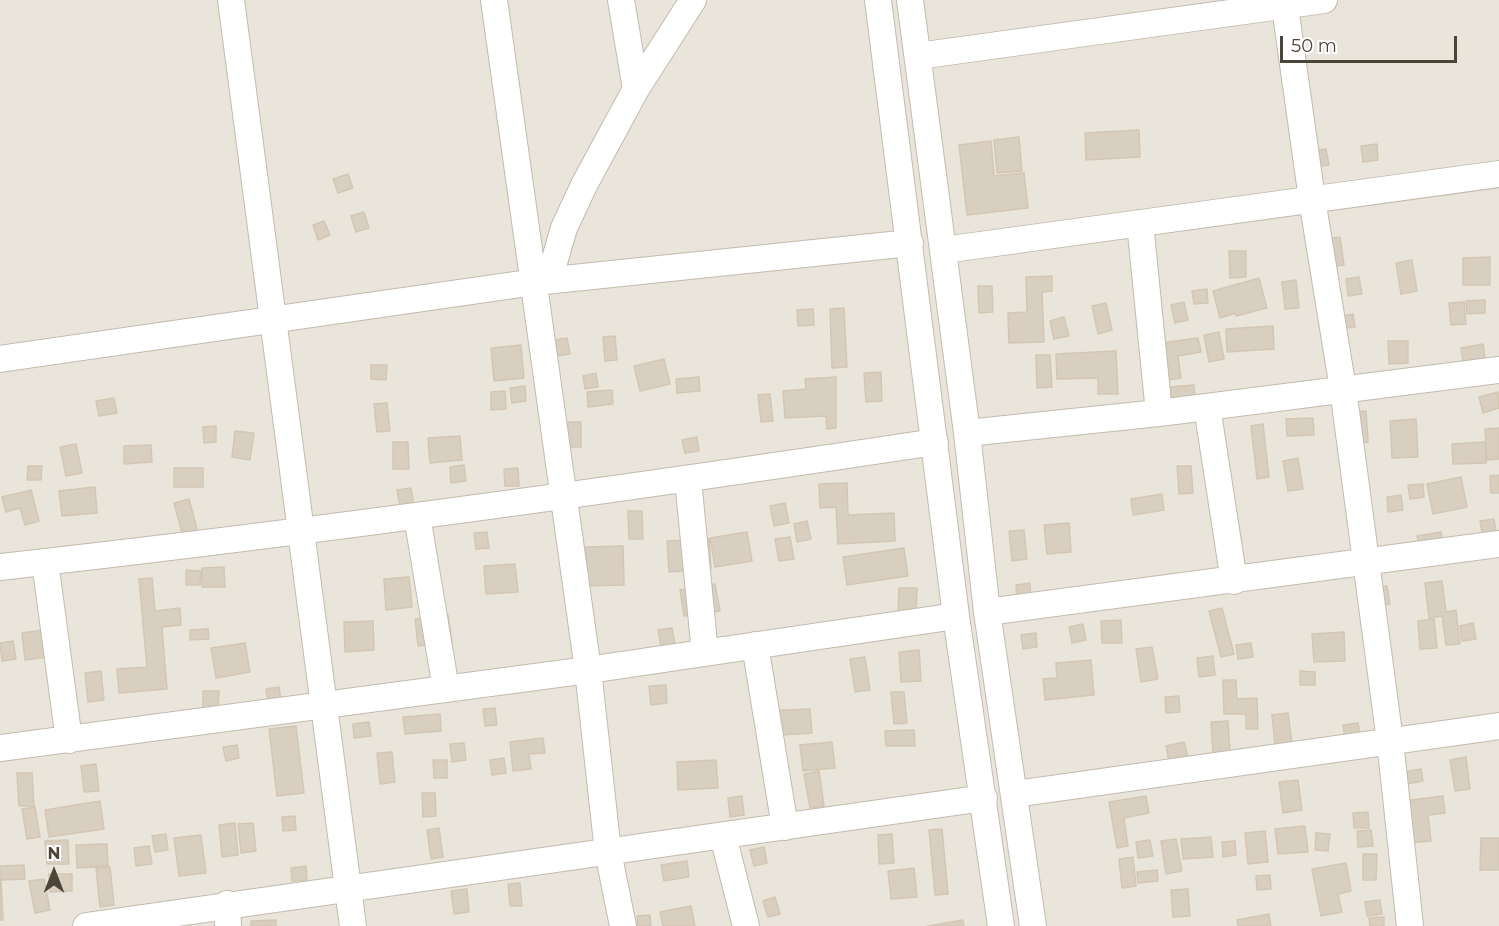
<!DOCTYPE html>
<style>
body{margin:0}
#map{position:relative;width:1499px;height:926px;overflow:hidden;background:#f6f3ec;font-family:Montserrat,sans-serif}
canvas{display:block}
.north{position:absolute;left:24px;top:842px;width:60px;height:60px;-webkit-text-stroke:4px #fff;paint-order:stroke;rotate:0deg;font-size:16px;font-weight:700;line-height:24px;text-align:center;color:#4b4439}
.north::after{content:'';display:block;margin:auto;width:21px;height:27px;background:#4b4439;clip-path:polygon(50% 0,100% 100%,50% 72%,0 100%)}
.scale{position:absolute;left:1280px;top:36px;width:177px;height:27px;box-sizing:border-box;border:3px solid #4b4439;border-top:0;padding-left:8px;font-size:18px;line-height:21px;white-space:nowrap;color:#4b4439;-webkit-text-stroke:4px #fff;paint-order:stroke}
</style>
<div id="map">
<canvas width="1499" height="926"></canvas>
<div class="north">N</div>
<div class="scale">50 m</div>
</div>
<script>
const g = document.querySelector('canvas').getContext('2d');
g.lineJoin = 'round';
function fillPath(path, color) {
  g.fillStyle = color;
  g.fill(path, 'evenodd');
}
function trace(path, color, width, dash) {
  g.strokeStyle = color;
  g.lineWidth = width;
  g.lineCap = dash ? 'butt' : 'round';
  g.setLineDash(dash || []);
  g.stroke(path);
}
fillPath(new Path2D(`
 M0,0h1499v926h-1499z`), '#eae5da');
const building = new Path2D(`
 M1139,130l1,27 -54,3 -1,-27z
 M1019,137l3,34 -25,2 -3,-33z
 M991,141l3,35 30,-3 4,35 -61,7 -8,-70z
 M1377,144l1,16 -15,2 -2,-16z
 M1326,149l3,16 -20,3 -3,-16z
 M348,174l5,14 -15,5 -5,-14z
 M364,212l5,16 -13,4 -5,-16z
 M324,221l6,14 -12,5 -5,-15z
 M1340,237l4,28 -14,2 -4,-28z
 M1229,251h17v26l-16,1z
 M1490,257v28h-27v-27z
 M1412,260l5,31 -16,3 -5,-31z
 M1052,276v15l-10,1 2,50 -35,1 -1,-30 19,-1 -1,-35z
 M1359,277l3,17 -14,2 -2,-17z
 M1259,278l8,30 -31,8v-3l-16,5 -7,-27z
 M1296,280l3,28 -14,1 -3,-27z
 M978,286h14l1,26 -14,1z
 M1207,289l1,14 -14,1 -2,-13z
 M1485,300v13l-18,1 -1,-13z
 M1184,302l4,18 -13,3 -4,-18z
 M1464,302l2,22 -15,1 -2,-22z
 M1106,303l6,27 -14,4 -6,-28z
 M844,308l3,59 -15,1 -2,-59z
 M813,309l1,16 -16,1 -1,-16z
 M1353,314l2,13 -16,2 -1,-12z
 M1064,317l5,19 -15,3 -4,-18z
 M1273,326l1,23 -47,3 -1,-23z
 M1219,332l5,27 -15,3 -5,-27z
 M615,336l2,24 -12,1 -2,-24z
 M567,338l3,16 -14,2 -2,-16z
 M1198,338l3,14 -23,4 3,22 -14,2 -6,-37z
 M1388,341h20v22l-19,1z
 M1483,344l2,14 -22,4 -2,-14z
 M521,345l3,33 -30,3 -3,-33z
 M1116,351l2,43h-20v-16l-41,1 -1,-25z
 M1036,355h14l2,32 -15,1z
 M664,359l6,25 -30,7 -6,-25z
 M371,365h16l-1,15 -15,-1z
 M881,372l1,29 -16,1 -2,-29z
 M596,373l2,14 -13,2 -2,-13z
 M699,377l1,14 -23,2 -1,-14z
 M836,377v51l-9,1 -1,-13 -41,2 -2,-27 23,-2 -1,-10z
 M1194,385l1,15 -25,2 -1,-15z
 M525,386l1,15 -14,2 -2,-15z
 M612,390l1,14 -25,3 -1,-15z
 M505,391l1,18 -15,1v-18z
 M1498,392l1,16 -16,5 -4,-16z
 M770,394l3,27 -12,1 -3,-27z
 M114,398l3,15 -18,3 -3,-15z
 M387,403l3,28 -13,1 -3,-28z
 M1366,411l2,31 -16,1 -1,-31z
 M1313,418l1,17 -27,1 -1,-17z
 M1416,419l2,38 -26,1 -2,-37z
 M568,422h13v25h-13z
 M1263,424l6,53 -12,2 -6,-53z
 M216,426v16l-12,1 -1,-16z
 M1499,428v31l-12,1 -2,-31z
 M235,431l19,2 -4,27 -18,-3z
 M460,436l2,24 -32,3 -2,-25z
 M697,437l2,14 -14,2 -3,-13z
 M393,442h15l1,27h-16z
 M1485,442l1,21 -33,1 -1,-20z
 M76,444l6,29 -16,3 -6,-29z
 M151,445l1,17 -28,2v-18z
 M1298,458l5,31 -15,2 -5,-30z
 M464,465l2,16 -15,2 -1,-16z
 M28,466h14l-1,14h-14z
 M1177,466h14l2,27 -14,1z
 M174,468h29v19h-29z
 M518,468l1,18h-14l-1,-17z
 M1499,475v18h-8l-1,-17z
 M1461,477l6,30 -34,7 -6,-30z
 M847,483l1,32 46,-2 1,28 -57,3 -2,-37 -16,1 -1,-24z
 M1423,484l1,13 -14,2 -2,-14z
 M95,487l2,26 -35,3 -3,-25z
 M411,488l3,17 -14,2 -3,-17z
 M31,490l8,31 -14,4 -5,-17 -14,4 -4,-15z
 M1162,494l2,16 -31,5 -2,-16z
 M1401,495l2,15 -15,2 -1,-15z
 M189,499l9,34 -15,4 -9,-34z
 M785,503l4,20 -15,3 -4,-20z
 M628,511h14l1,28h-14z
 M1494,519l3,18 -14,2 -3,-18z
 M807,521l4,18 -14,3 -3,-18z
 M1069,523l2,29 -24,2 -3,-29z
 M1024,530l3,29 -15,2 -3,-30z
 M487,532l2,16 -13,1 -2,-16z
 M747,532l5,29 -37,6 -5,-29z
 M1441,532l2,11 -23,5 -3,-12z
 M790,537l4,22 -15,2 -4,-22z
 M709,539l2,30 -42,3 -2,-31z
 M623,546l1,39 -37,1 -1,-39z
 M904,548l4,28 -61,9 -4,-28z
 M515,564l3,28 -32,2 -2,-28z
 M224,567l1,20h-23v-19z
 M186,570l15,1 -1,14h-14z
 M409,577l3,30 -26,3 -2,-31z
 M152,578l3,33 25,-3 1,17 -19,2 5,62 -48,4 -2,-24 30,-2 -8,-88z
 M1442,581l4,31 10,-2 4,34 -14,1 -4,-29 -13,2 -4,-35z
 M1030,583l1,15 -14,1 -1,-14z
 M715,584l5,27 -36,5 -4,-26z
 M1387,586l3,18 -14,2 -3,-18z
 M899,588h18l-1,25 -18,-1z
 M1222,608l12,46 -13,3 -12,-46z
 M448,615l4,27 -34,4 -3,-27z
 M1434,619l3,29 -17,1 -2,-28z
 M1121,620l1,23h-20l-1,-22z
 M373,621l1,29 -29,2 -1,-30z
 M1473,623l3,16 -14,2 -2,-15z
 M1083,624l3,16 -14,3 -3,-16z
 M64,627l4,27 -43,6 -3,-27z
 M672,628l4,22 -14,2 -4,-22z
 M208,629l1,10 -19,1v-10z
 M1344,632l1,29 -31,1 -2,-28z
 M1036,633l1,14 -14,2 -2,-14z
 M13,641l3,18 -14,2 -2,-18z
 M245,643l5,29 -34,6 -5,-30z
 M1251,643l2,14 -15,2 -2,-14z
 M1152,647l6,32 -17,3 -5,-33z
 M919,650l2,31 -20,1 -2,-30z
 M1213,656l2,19 -16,2 -2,-19z
 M865,657l5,33 -15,2 -5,-33z
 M1091,660l3,35 -49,5 -2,-21 14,-1 -1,-15z
 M101,671l3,29 -16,2 -3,-29z
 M1300,671l15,1v13h-15z
 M1223,680h13l1,19 20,-1 1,31h-12v-15h-22z
 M666,685l1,18 -16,2 -2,-19z
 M279,687l2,14 -13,2 -2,-14z
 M203,691h16l-1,20h-15z
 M891,692h13l3,31 -13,1z
 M1179,696l1,16 -14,1 -1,-16z
 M495,708l2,17 -12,1 -2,-17z
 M810,709l2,24 -47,3 -2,-25z
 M1288,713l4,30 -17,2 -3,-30z
 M440,714l1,17 -36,3 -2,-17z
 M1228,721l2,31 -17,1 -2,-31z
 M369,722l2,14 -17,2 -1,-14z
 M1358,723l2,14 -15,2 -2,-14z
 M296,726l8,67 -27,3 -8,-67z
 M914,730l1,16h-29l-1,-15z
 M543,738l2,15 -16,1 2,15 -18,2 -3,-29z
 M832,742l3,26 -32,3 -3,-26z
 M1184,742l4,15 -19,4 -3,-15z
 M464,743l2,17 -14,2 -2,-18z
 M237,745l2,13 -13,3 -3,-14z
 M392,752l3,30 -15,2 -3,-31z
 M1466,757l4,32 -15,2 -5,-31z
 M504,758l2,15 -14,2 -2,-15z
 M433,760h14v18h-13z
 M716,760l2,28 -40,2 -1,-28z
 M96,764l3,27 -15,1 -3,-26z
 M1421,769l2,12 -22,4 -2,-12z
 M819,771l5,35 -14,2 -6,-34z
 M17,773h15l2,33h-15z
 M1298,780l4,30 -19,3 -4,-31z
 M422,793h13l1,23 -13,1z
 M742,796l2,19 -14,2 -2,-19z
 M1146,796l3,17 -25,5 4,28 -11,2 -8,-46z
 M1443,796l2,17 -17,2 3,26 -22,2 -6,-42z
 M100,801l4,28 -55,8 -4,-27z
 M35,807l5,30 -13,2 -5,-30z
 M1368,812l1,16h-15l-1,-15z
 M295,816l1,14 -13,1 -1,-14z
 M235,823l3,32 -16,2 -3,-32z
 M253,823l3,28 -15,2 -3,-29z
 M1305,826l3,26 -30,2 -3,-25z
 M439,828l4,29 -12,2 -4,-29z
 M942,829l6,65 -13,1 -6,-65z
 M1371,830l2,16 -15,1 -1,-16z
 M1265,831l3,31 -20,2 -3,-31z
 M1316,833l14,1 -2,17 -13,-1z
 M166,834l2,16 -13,2 -3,-16z
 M892,834l2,29 -15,1 -1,-29z
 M201,835l5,38 -27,3 -5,-38z
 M1211,837l2,20 -30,2 -2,-20z
 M1481,838h18v32h-19z
 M1176,839l6,32 -16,3 -5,-33z
 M68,840l1,24h-22l-2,-23z
 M1150,840l3,16 -15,2 -2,-16z
 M1235,841l1,14 -13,2 -1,-15z
 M107,844l1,22 -31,2 -1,-23z
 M149,846l3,18 -16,2 -2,-18z
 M764,847l3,16 -13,3 -4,-16z
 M1363,854h14l-1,26h-13z
 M1133,857l3,29 -14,2 -3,-29z
 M687,861l2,16 -25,4 -3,-16z
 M1346,863l5,28 -13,3 4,18 -21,4 -9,-47z
 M24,865l1,14 -24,1 2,40h-3v-54z
 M306,866l1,14 -15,1 -1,-13z
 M110,867l4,38 -14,2 -4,-39z
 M914,868l3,29 -26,2 -3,-28z
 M1157,870l1,11 -20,2 -1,-11z
 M49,874h23v17l-22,1z
 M1270,875l1,14 -14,1 -1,-14z
 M44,879l6,31 -15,3 -6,-32z
 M520,883l2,23h-12l-2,-22z
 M467,889l2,23 -15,2 -3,-23z
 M1188,889l2,27 -17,1 -2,-27z
 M775,897l5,17 -12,3 -5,-16z
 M1380,900l2,14 -15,2 -2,-14z
 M691,906l4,20h-32l-3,-14z
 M1269,914l2,12h-33l-1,-6z
 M650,915l1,11h-13l-1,-10z
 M1384,917v9h-14l-1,-8z
 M276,920v6h-25v-5z
 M963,920l1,6h-36z`);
fillPath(building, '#d8cfc1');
trace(building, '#d3c7b4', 1.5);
const minor = new Path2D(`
 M231,0l122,926
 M494,0l94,670 20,182 15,74
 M621,0l15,89
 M878,0l78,616 45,310
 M910,0l57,433 20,179 46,314
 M1284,0l28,199 31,190 47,352 20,185
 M918,56l406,-56
 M944,250l555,-76
 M549,280l15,-52 20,-43 52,-96 57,-89
 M0,359l535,-77 375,-39
 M1207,407l27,174
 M1159,413l340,-43
 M967,433l192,-20 -19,-190
 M688,480l17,173
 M417,516l29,173
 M45,562l24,178
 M0,567c313,-35 624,-78 935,-125
 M987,612l512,-68
 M755,645l30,182
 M0,748l588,-78 368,-54
 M1015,794l484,-68
 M723,836l23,90
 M227,904l1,22
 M86,926l898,-128`);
trace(minor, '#c2bbae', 28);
trace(minor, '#fff', 26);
</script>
